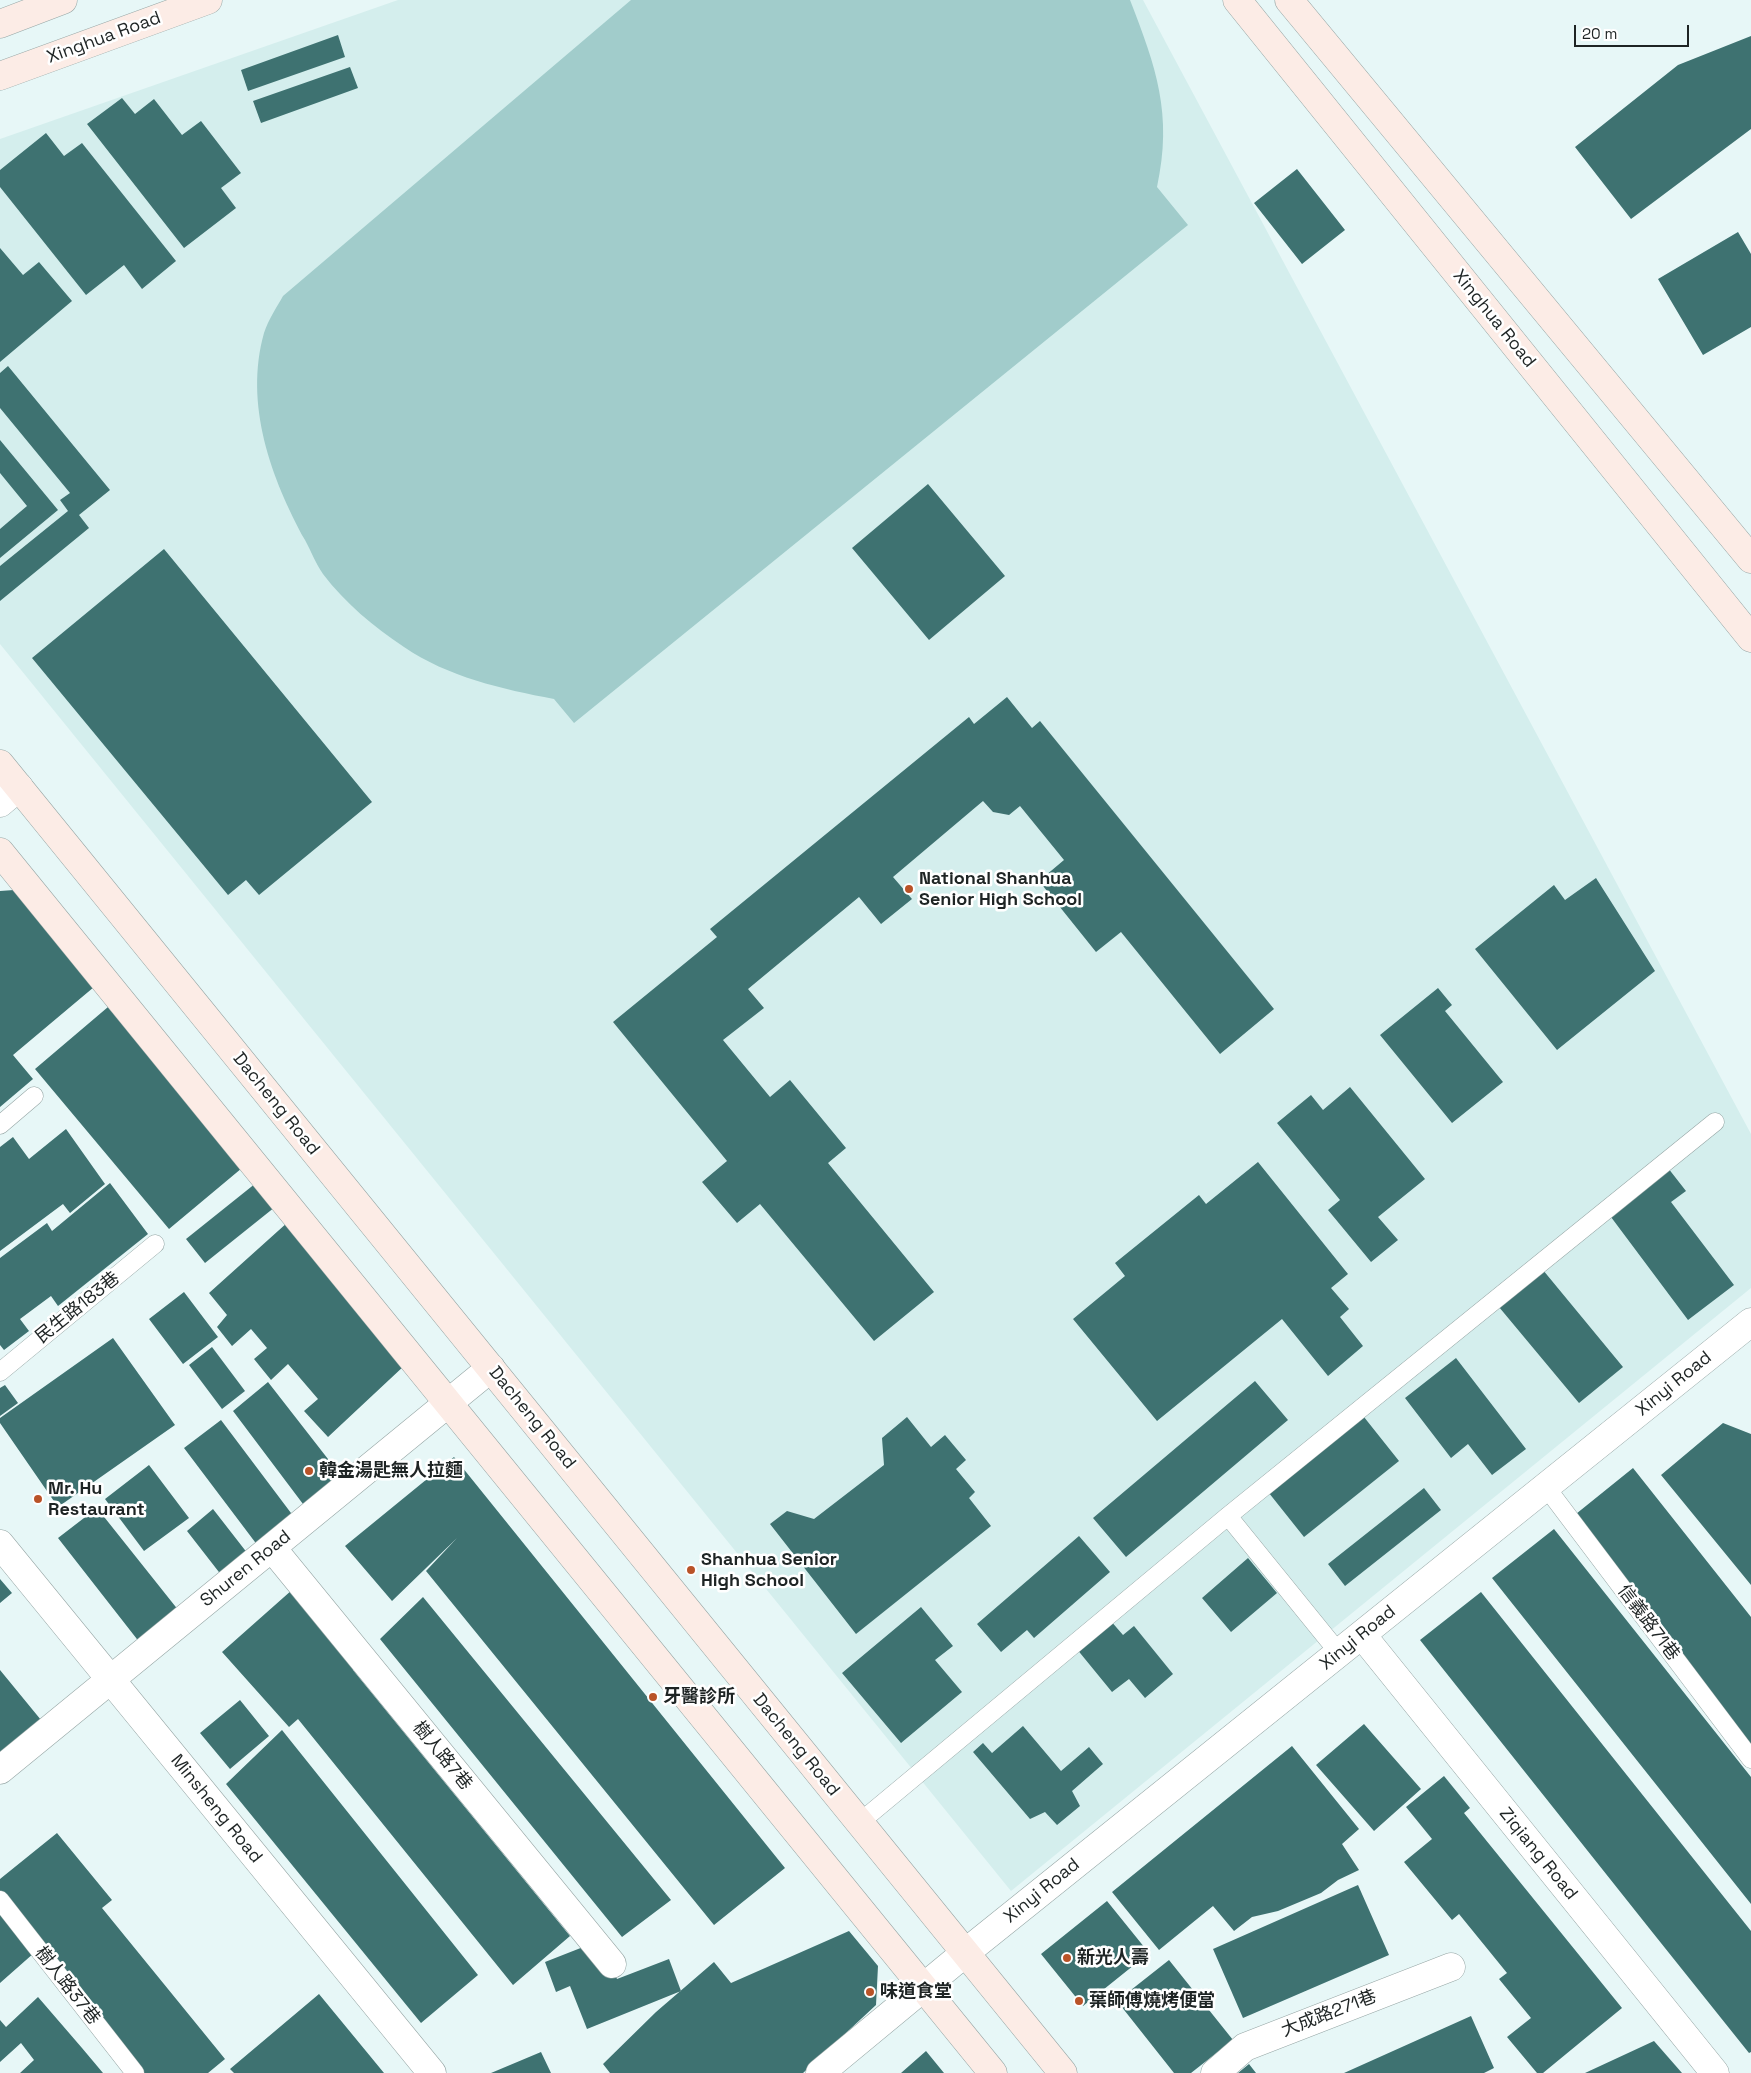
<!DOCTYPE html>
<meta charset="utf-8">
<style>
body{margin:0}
#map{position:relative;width:1751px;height:2073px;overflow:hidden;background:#e7f7f7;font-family:"Space Grotesk",sans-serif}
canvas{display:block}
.scale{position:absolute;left:1574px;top:25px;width:115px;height:22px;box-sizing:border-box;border:2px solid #1e2424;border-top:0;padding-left:6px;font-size:15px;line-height:18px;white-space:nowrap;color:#1e2424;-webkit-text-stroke:4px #fff;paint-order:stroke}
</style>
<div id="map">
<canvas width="1751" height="2073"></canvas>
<div class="scale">20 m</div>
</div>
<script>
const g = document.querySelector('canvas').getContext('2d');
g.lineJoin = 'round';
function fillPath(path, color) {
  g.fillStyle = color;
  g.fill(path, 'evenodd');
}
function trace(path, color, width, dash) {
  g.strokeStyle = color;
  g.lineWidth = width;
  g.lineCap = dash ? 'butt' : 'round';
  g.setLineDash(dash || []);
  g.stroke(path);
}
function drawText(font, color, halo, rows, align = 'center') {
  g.font = font + ' "Space Grotesk","Noto Sans TC",sans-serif';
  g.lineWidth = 5;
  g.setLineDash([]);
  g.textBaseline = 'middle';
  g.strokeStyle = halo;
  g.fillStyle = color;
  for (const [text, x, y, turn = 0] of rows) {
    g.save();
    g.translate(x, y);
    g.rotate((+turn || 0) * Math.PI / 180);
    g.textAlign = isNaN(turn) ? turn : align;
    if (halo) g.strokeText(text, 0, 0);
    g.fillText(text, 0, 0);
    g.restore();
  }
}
fillPath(new Path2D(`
 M398,0h745l608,1134v154l-740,603 -1011,-1247v-505z`), '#d4eeed');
fillPath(new Path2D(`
 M631,0h499c26,67 43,114 27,187l31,38 -614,498 -20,-24c-52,-10 -106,-22 -150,-52 -30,-20 -59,-44 -81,-73 -7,-10 -12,-23 -18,-34 -34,-62 -61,-136 -41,-207 4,-13 13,-26 19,-37z`), '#a1cccb');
fillPath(new Path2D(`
 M338,35l7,22 -97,34 -7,-21z
 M1751,36v93l-120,90 -56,-72 103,-82z
 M350,67l8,21 -97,35 -8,-22z
 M122,98l13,16 19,-15 28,36 19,-14 40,52 -20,15 15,20 -52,40 -97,-124z
 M46,133l18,23 18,-13 94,118 -34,28 -18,-24 -38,30 -86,-108v-17z
 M1297,169l48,61 -43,34 -48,-61z
 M1738,232l13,22v73l-48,28 -45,-76z
 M0,248l23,27 16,-13 33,39 -72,61z
 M8,366l102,124 -31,25 10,13 -89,73v-35l68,-55 -8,-11 10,-7 -70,-85v-35z
 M0,440l58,70 -58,48v-29l27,-23 -27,-33z
 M928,484l77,92 -76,64 -77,-92z
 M164,549l208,253 -113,93 -13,-15 -18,15 -196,-237z
 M1007,697l25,31 8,-7 234,288 -54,45 -99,-122 -25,20 -57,-71 25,-21 -44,-54 -11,9 -16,-3 -10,-11 -90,76 19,22 -31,25 -22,-27 -111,92 16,19 -41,32 47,57 20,-17 56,68 -18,15 106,129 -60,49 -114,-137 -23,19 -35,-41 25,-21 -114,-139 104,-85 -7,-8 259,-212 5,7z
 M1596,878l59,93 -98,79 -82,-101 79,-64 11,15z
 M14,890l80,97 -81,68 20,24 -33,28v-216z
 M1438,988l14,17 -7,6 58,71 -51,41 -72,-88z
 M108,1007l134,161 -73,61 -134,-160z
 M1350,1087l75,92 -47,38 20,23 -27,22 -43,-52 12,-10 -63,-77 34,-28 12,15z
 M66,1129l39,55 -35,29 -7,-9 -63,47v-104l13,-10 16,22z
 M1258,1162l90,112 -17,14 18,21 -9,8 23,29 -35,30 -46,-57 -125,102 -84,-102 52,-43 -10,-13 84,-68 7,9z
 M1668,1168l18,23 -15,11 63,83 -46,35 -80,-107z
 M110,1183l38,51 -90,72 -7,-10 -31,23 9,12 -25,19 -4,-5v-87l47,-35 5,8z
 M256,1183l19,24 -70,56 -19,-24z
 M288,1222l117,143 -77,72 -24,-26 14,-12 -30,-35 -17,16 -17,-21 13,-11 -16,-19 -19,17 -15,-19 10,-12 -18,-22z
 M1538,1264l85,103 -44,36 -85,-102z
 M184,1292l34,45 -35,27 -34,-45z
 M113,1338l62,87 -117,82 -58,-84v-5z
 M212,1347l33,44 -23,18 -33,-44z
 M1456,1358l70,91 -34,26 -24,-31 -17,14 -46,-60z
 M1255,1381l33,39 -162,137 -33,-39z
 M268,1382l74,95 -36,31 -73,-97z
 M5,1385l13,18 -18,13v-28z
 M1360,1412l39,49 -95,76 -39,-49z
 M907,1417l24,30 14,-12 21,25 -10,9 19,23 -6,6 22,28 -135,108 -86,-110 17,-13 27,8 70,-54 -2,-27z
 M221,1420l73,97 -36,29 -74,-98z
 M1723,1423l28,11v151l-90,-110z
 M454,1457l331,411 -71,57 -288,-354 31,-33 -65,63 -47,-55z
 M149,1465l40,53 -45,33 -39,-52z
 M1633,1468l118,149v127l-180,-226z
 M1424,1488l17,22 -96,76 -17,-22z
 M97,1508l82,103 -39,32 -82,-105z
 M213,1509l35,45 -26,22 -35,-45z
 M1554,1529l197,248v127l-259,-326z
 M1079,1536l31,36 -76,66 -7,-8 -26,22 -24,-28z
 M1248,1558l29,35 -46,39 -29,-34z
 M0,1579l12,14 -12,10z
 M301,1582l63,77 -11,11 217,266 -57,49 -215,-266 -9,8 -67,-75z
 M1481,1592l270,339v121l-2,1 -100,-125 -229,-288z
 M423,1597l248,303 -49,37 -242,-298z
 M921,1607l32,39 -18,14 27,32 -61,51 -59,-70z
 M1110,1620l13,15 11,-9 39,48 -28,24 -16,-19 -17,13 -36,-44z
 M0,1670l41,50 -41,35z
 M240,1700l29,36 -39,33 -30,-36z
 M1364,1724l57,65 -47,42 -58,-66z
 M1023,1726l38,45 28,-24 14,17 -31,27 8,15 -23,19 -12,-13 -15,7 -57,-67 10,-9 9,10z
 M282,1730l196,245 -57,48 -195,-239z
 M1292,1746l67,83 -17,15 17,26 -21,10 -17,13 -43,18 -26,6 -18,14 -21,-25 -54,44 -47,-58z
 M1444,1776l26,32 -6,5 158,195 -79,65h-6l-30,-36 24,-19 -32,-39 8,-6 -48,-59 -7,6 -48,-58 28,-23 -26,-32z
 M57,1833l55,67 -10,8 123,151 -17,14h-70l-138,-173v-21z
 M1358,1885l31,70 -146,63 -30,-69z
 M1107,1901l42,52 -66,53 -42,-52z
 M0,1914l34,39 -34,30z
 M849,1931l29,35 -2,39 -73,68h-193l-7,-9 53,-52 58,-50 17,21z
 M601,1940l16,39 52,-20 12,32 -94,38 -17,-43 -14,6 -11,-30z
 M1169,1960l64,80 -42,33h-17l-57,-72z
 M319,1994l65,79h-150l-4,-4z
 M38,1997l44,51 21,25h-83l14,-13 -13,-17 -21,19v-42l6,7z
 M1471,2016l23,52 -10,5h-140z
 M1654,2041l28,32h-97z
 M926,2051l18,22h-43z
 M541,2052l10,21h-60z
 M1249,2064l7,9h-18z`), '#3e7271');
const lane = new Path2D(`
 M0,1125l34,-29
 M0,1372l155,-128
 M1546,1487l205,272
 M1228,1516l111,137
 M859,1823l369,-307 487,-394
 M0,1900l135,173`);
const street = new Path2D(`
 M0,803l19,-16
 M0,1544l432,529
 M272,1548l340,416
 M1362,1635l353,438
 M0,1770l491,-402
 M820,2073l145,-120 786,-631
 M1215,2073l30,-26 206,-80`);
const secondary = new Path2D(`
 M1237,0l514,638
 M1289,0l462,559
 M0,24l63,-24
 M0,76l208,-76
 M0,764l1063,1309
 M0,852l993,1221`);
trace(lane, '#95a5a4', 19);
trace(street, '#95a5a4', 29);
trace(secondary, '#95a5a4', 29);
trace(lane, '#fff', 18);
trace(street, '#fff', 28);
trace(secondary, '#fcece6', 28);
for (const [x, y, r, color] of [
 [909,889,5,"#b95328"],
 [309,1471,5,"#b95328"],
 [38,1499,5,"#b95328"],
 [691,1570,5,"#b95328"],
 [653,1697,5,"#b95328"],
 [1067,1958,5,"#b95328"],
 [870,1992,5,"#b95328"],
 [1079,2001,5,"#b95328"]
]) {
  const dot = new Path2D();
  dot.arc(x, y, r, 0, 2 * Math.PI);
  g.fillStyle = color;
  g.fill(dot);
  trace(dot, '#fff', 2);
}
drawText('18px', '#1e2424', '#fff', [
 ["Xinghua Road",104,38,-20],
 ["Xinghua Road",1494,319,51],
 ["Dacheng Road",276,1104,51],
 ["民生路183巷",78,1308,-39],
 ["Xinyi Road",1674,1384,-39],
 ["Dacheng Road",532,1418,51],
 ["Shuren Road",246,1569,-39],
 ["信義路71巷",1648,1623,53],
 ["Xinyi Road",1358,1638,-39],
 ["Dacheng Road",796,1745,51],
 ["樹人路7巷",442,1756,51],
 ["Minsheng Road",216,1809,51],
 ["Ziqiang Road",1538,1854,51],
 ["Xinyi Road",1042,1891,-39],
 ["樹人路37巷",67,1986,52],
 ["大成路271巷",1329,2014,-21]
]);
drawText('bold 18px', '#1e2424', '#fff', [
 ["National Shanhua",919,879],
 ["Senior High School",919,900],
 ["韓金湯匙無人拉麵",319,1471],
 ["Mr. Hu",48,1489],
 ["Restaurant",48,1510],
 ["Shanhua Senior",701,1560],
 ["High School",701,1581],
 ["牙醫診所",663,1697],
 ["新光人壽",1077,1958],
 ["味道食堂",880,1992],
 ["葉師傅燒烤便當",1089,2001]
], 'left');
</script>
